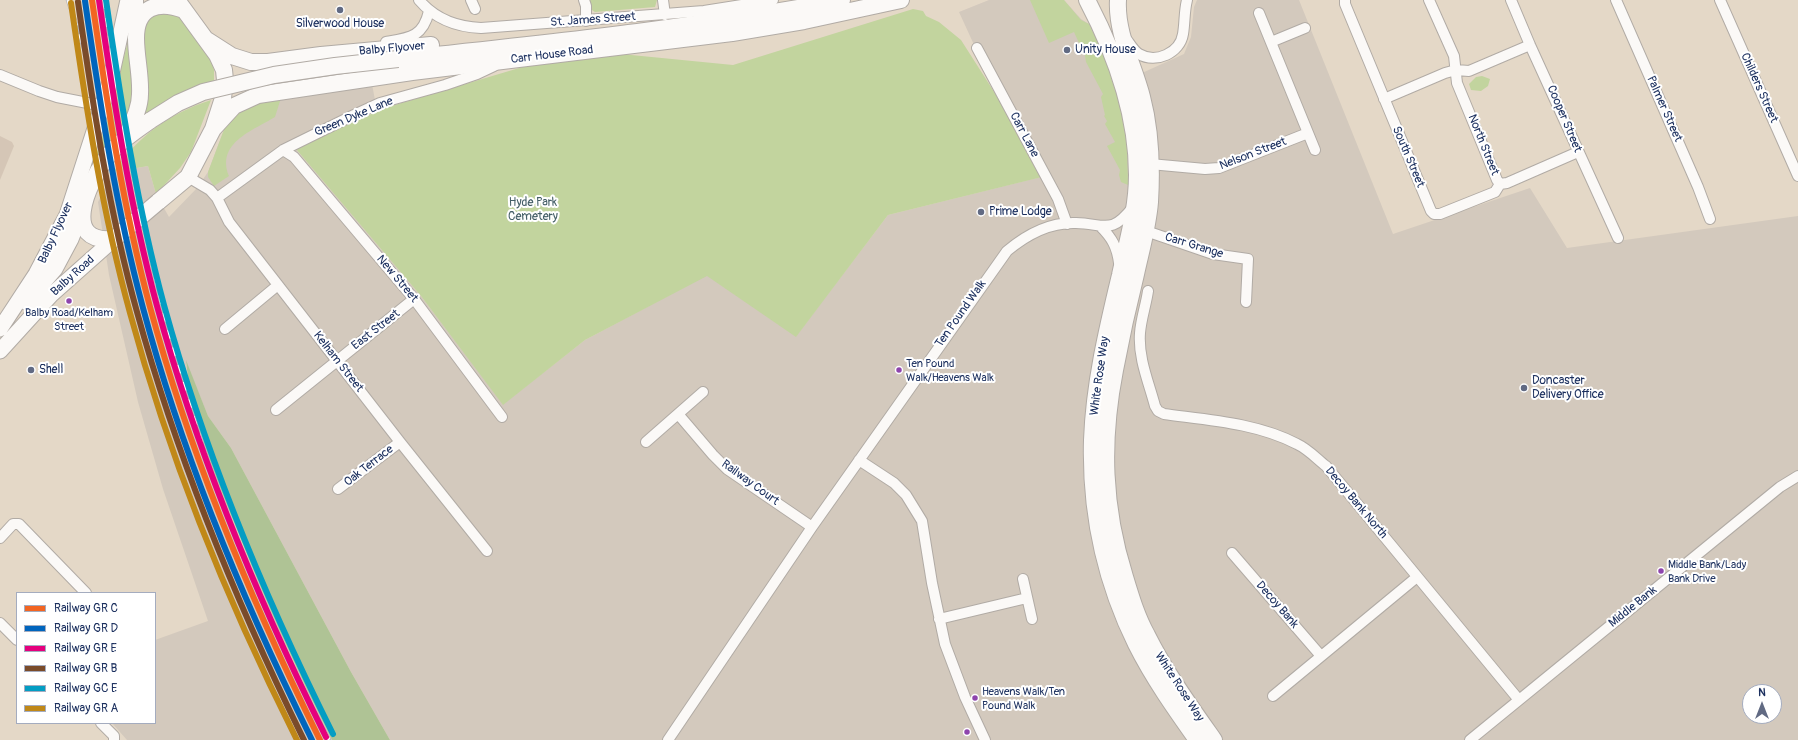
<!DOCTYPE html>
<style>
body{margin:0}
#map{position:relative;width:1798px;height:740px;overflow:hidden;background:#e4d8c7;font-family:Pangolin,sans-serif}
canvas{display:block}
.legend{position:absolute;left:16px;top:592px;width:140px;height:132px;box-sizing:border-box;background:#fff;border:1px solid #a4acbf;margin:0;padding:5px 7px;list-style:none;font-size:12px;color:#1b2f5e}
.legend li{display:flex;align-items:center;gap:8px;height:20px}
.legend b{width:20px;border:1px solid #a4acbf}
.north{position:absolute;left:1742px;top:684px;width:40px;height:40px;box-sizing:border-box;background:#fff;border:1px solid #a4acbf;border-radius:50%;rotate:0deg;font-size:11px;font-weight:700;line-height:16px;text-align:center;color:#1b2f5e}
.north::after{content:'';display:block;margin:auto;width:14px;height:18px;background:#616a83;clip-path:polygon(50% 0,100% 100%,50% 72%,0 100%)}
</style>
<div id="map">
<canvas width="1798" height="740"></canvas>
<ul class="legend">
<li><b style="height:5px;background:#f26522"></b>Railway GR C</li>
<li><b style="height:5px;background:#0065bd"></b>Railway GR D</li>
<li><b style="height:5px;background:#e5007d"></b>Railway GR E</li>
<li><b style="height:5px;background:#7a4b2a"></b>Railway GR B</li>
<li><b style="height:5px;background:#039dc3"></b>Railway GC E</li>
<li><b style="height:5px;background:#c08818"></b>Railway GR A</li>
</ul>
<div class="north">N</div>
</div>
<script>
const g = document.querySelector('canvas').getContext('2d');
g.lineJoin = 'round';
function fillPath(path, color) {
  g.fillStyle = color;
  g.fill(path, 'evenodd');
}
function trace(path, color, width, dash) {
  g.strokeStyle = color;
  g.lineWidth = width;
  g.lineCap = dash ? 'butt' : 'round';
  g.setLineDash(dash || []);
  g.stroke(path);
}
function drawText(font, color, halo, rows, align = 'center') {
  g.font = font + ' Pangolin,sans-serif';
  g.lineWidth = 4;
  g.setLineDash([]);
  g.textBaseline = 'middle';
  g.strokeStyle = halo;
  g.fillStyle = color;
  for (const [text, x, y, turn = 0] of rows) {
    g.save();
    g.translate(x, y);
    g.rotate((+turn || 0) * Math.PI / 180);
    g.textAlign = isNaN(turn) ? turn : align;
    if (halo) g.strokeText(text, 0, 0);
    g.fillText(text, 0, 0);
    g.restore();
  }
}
fillPath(new Path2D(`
 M0,136l12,6 2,4 -14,34z`), '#d5c6b6');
fillPath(new Path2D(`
 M989,0h75l17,19 8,5 16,33 37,16 42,-19 7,-17 3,-30 3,-7h102l94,234 137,-46 37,60 231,-32v524h-1408l-39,-68 -120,-224 -23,-32 -22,-54 2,26 13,45 42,113 47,108 42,86h-205l-15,-17h43v-83l53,-19 -45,-132 -25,-87 -29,-127 -11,-73 15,-30 35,-6 8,28 13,23 28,-29 11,-16 20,-53 24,-16 120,-19 5,27 -81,38 125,147 82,108 82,-64 122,-65 89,61 92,-121 157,-39 -64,-116 -22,-48zM1750,692h24v24h-24z`), '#d3c9bd');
fillPath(new Path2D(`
 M584,0h73l-2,7 -60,5 -9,-6z
 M1030,0h34l17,20 8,4 17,34 15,39 6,37 1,51 -7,-3 -2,-7 1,-5 -13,-24 8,-4 -10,-18 2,-3 -3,-5 1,-1 -4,-18 2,-3 -17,-32 -1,-6 -11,-24 -25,11z
 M913,9l10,2 3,5 13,6 22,18 74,116 11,20 -158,39 -92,122 -89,-61 -122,64 -82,65 -82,-109 -125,-147 52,-25 40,-17 148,-44 85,-9 112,11z
 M155,12l23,3 34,46 2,9v13l-46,18 -24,13 1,-46 -2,-41z
 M129,37c1,14 7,43 5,56 -3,29 -23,50 -41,71l17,-52z
 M1482,76l8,3 -2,7 -7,5 -10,-1 -2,-6 7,-7z
 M281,98l-6,19c-23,14 -59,26 -46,59l-15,10 -6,-9v-5l20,-53 24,-16z
 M211,100l-20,52 -11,16 -24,26 -8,-28 -35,6c27,-37 55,-58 98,-72z`), '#c2d49e');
fillPath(new Path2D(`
 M186,360l22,56 23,32 120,224 39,68h-58c-36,-71 -69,-144 -98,-218 -21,-52 -43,-106 -48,-162z`), '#afc395');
const minor = new Path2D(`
 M419,0c16,19 38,27 62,28l223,-17 69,-11
 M471,0l4,9
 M584,0l2,6v15
 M663,0l2,15
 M1345,0v4l86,207 3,3h6l55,-22 5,-8
 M1429,0l25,56 3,27 40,97 3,4
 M1511,0l19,45 88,193
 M1616,0l82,187 12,32
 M1720,0l78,176
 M1259,13l56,137
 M1127,40c3,4 7,11 12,14 17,10 41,-1 44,-20 2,-12 1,-22 4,-34
 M386,42c24,-4 37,-5 43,-31
 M1271,42l34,-14
 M977,48l81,151 9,25
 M0,75l39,16 18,6 46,9
 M1384,99l61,-26 11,-3 13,1 61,-26
 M283,150l11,7 120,142 88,118
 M1150,164l55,5 14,-1 89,-35
 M188,177l22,13 7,8 12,24 171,220 87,109
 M1500,184l7,-1 71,-31
 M217,198l66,-48 71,-35 26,-12 65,-18 32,-11 17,-8
 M1101,227c11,11 16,20 18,36
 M1146,231l67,23 35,5 -2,43
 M1148,291c-2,14 -7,28 -8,42 -2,25 9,50 15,73l3,5 6,3c44,6 93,9 133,30 11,5 20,15 29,22l193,234
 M225,329l53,-44
 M276,410l138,-111
 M678,414l35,41 14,14 85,58
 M646,442l57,-50
 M859,460l35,23 12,12 16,26 10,62 13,61 20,53 20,43
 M338,489l62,-47
 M0,538l13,-14h6l67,69
 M1232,553l89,103
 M1023,579l9,40
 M939,619l88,-21
 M0,623l17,17
 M1273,696l144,-119
 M101,723l13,13v4
 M668,740l144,-213 195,-276c19,-16 43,-29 69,-28 30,1 35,12 57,-16
 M1470,740l310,-253 18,-11`);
const primary = new Path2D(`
 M26,302l29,-33 16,-30 11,-28
 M0,329l36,-55 31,-59 43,-133 18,-82
 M0,351l51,-56 63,-56`);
const trunk = new Path2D(`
 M1087,0c29,55 50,113 50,175 0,34 -10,67 -17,100 -13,54 -26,109 -28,165 -2,71 13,141 44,204 17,34 39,65 61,96
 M1118,0c-2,34 16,65 24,97 9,34 10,71 8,105 -2,25 -9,49 -14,72 -8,32 -15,64 -21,96 -14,72 -12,137 10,207 6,20 12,40 22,58 19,38 43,71 67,105
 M135,29v-29
 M207,40l25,16 19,6h17l53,-7 110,-10
 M398,59c148,-16 297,-31 444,-59
 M213,129l21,-23 24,-11 154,-23 320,-39 72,-12 97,-21
 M126,137c6,-14 14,-28 14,-43 1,-19 -4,-37 -4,-56 0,-31 22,-38 48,-28
 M158,202l30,-25 25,-48 10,-31 2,-18 -1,-10 -7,-15 -40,-55
 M114,239c-54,5 -26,-55 -9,-79 12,-17 29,-28 46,-40`);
trace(minor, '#b1aba5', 12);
trace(primary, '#b1aba5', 17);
trace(trunk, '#b1aba5', 18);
trace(minor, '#fbf9f7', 10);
trace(primary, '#fbf9f7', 15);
trace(trunk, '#fbf9f7', 16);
const rail = new Path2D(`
 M68,0l20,60
 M78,0l1,2
 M104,0l5,34
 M133,172c23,119 53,237 97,350 28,75 62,147 99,218`);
trace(rail, '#b5b6b9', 4.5);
trace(rail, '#fff', 3, [9]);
const trunkBridge = new Path2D(`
 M151,120l27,-17 25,-11 71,-17 61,-9 63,-7
 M114,239l44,-37`);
trace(trunkBridge, '#b1aba5', 18, []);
trace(trunkBridge, '#fbf9f7', 16);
trace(new Path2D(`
 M92,0c15,103 31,207 58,307 41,151 101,294 170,433`), '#f26522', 6);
trace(new Path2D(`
 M85,1c15,103 31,206 58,307 40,150 100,293 169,432`), '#0065bd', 6);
trace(new Path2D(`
 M99,0c15,103 31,206 58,306 41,150 100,292 169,431`), '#e5007d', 6);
trace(new Path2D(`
 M78,2c15,104 31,209 59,310 41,149 99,290 167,428`), '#7a4b2a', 6);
trace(new Path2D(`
 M106,0c15,102 31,205 58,305 41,149 100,291 169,429`), '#039dc3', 6);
trace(new Path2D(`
 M71,3c15,104 31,208 59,310 40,148 98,290 167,427`), '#c08818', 6);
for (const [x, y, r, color] of [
 [340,10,4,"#616a83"],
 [1067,50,4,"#616a83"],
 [981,212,4,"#616a83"],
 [69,301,3.5,"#8e44ad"],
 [31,370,4,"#616a83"],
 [899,370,3.5,"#8e44ad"],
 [1524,388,4,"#616a83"],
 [1661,571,3.5,"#8e44ad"],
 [975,698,3.5,"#8e44ad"],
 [967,732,3.5,"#8e44ad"]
]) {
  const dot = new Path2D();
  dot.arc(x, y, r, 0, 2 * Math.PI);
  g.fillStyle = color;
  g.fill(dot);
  trace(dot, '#fff', 1.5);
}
drawText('11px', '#1b2f5e', '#fff', [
 ["Balby Road/Kelham",69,313,"center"],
 ["Street",69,327,"center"],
 ["Ten Pound",906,364],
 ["Walk/Heavens Walk",906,378],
 ["Middle Bank/Lady",1668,565],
 ["Bank Drive",1668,579],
 ["Heavens Walk/Ten",982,692],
 ["Pound Walk",982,706]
], 'left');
drawText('12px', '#1b2f5e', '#fff', [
 ["St. James Street",593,20,-4],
 ["Balby Flyover",392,49,-5],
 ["Carr House Road",552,55,-7],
 ["Childers Street",1759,88,66],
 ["Palmer Street",1664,109,66],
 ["Green Dyke Lane",354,117,-23],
 ["Cooper Street",1564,119,67],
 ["Carr Lane",1024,135,62],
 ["North Street",1483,145,68],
 ["Nelson Street",1253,154,-21],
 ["South Street",1408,157,67],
 ["Balby Flyover",56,233,-65],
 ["Carr Grange",1194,246,17],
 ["Balby Road",73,276,-42],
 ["New Street",397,279,50],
 ["Ten Pound Walk",961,314,-55],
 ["East Street",376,330,-38],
 ["Kelham Street",338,362,52],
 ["White Rose Way",1100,376,-82],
 ["Oak Terrace",369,466,-38],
 ["Railway Court",750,483,36],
 ["Decoy Bank North",1356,503,50],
 ["Decoy Bank",1277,605,49],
 ["Middle Bank",1633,607,-39],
 ["White Rose Way",1179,687,57]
]);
drawText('12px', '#1b2f5e', '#fff', [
 ["Silverwood House",340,24,"center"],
 ["Unity House",1075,50],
 ["Prime Lodge",989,212],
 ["Shell",39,370],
 ["Doncaster",1532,381],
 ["Delivery Office",1532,395]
], 'left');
drawText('12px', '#455f67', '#fff', [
 ["Hyde Park",533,203],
 ["Cemetery",533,217]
]);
</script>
